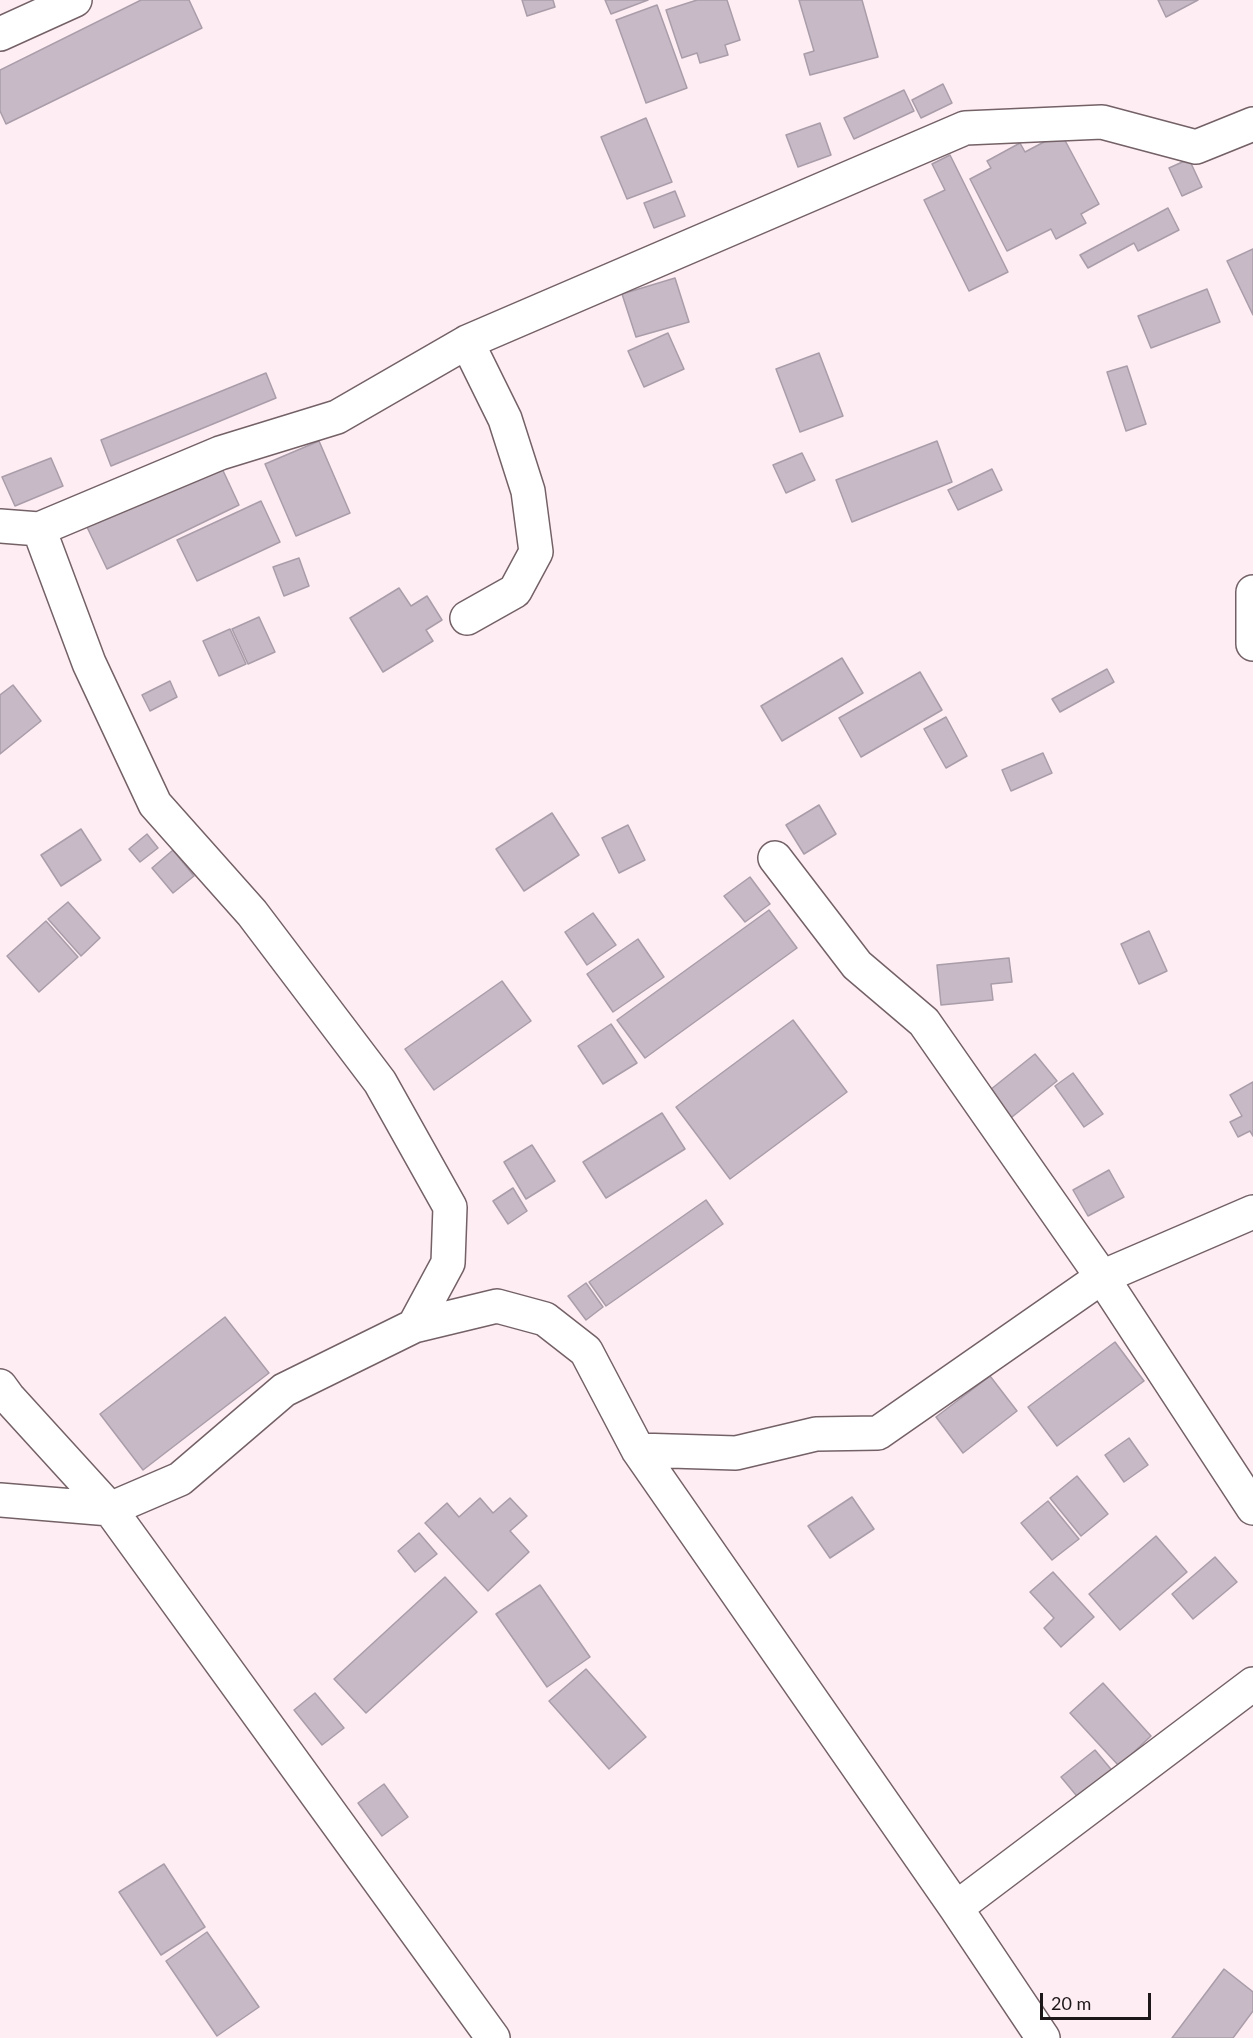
<!DOCTYPE html>
<style>
body{margin:0}
#map{position:relative;width:1253px;height:2038px;overflow:hidden;background:#feedf2;font-family:Lato,sans-serif}
canvas{display:block}
.scale{position:absolute;left:1040px;top:1993px;width:111px;height:27px;box-sizing:border-box;border:3px solid #1e1719;border-top:0;padding-left:8px;font-size:18px;line-height:21px;white-space:nowrap;color:#1e1719;-webkit-text-stroke:4px #feedf2;paint-order:stroke}
</style>
<div id="map">
<canvas width="1253" height="2038"></canvas>
<div class="scale">20 m</div>
</div>
<script>
const g = document.querySelector('canvas').getContext('2d');
g.lineJoin = 'round';
function fillPath(path, color) {
  g.fillStyle = color;
  g.fill(path, 'evenodd');
}
function trace(path, color, width, dash) {
  g.strokeStyle = color;
  g.lineWidth = width;
  g.lineCap = dash ? 'butt' : 'round';
  g.setLineDash(dash || []);
  g.stroke(path);
}
const building = new Path2D(`
 M141,0h48l13,28 -196,96 -6,-13v-41z
 M522,0h31l2,7 -28,9z
 M605,0h43l-37,14z
 M697,0h30l13,40 -15,5 3,10 -28,8 -3,-10 -15,5 -16,-48z
 M799,0h63l16,57 -68,18 -6,-21 10,-3z
 M1158,0h40l-32,17z
 M657,5l30,83 -41,15 -30,-83z
 M943,84l9,19 -31,15 -9,-18z
 M904,90l10,21 -60,28 -10,-21z
 M646,118l26,64 -45,17 -26,-62z
 M820,123l11,32 -33,12 -12,-32z
 M1061,133l38,71 -18,10 5,9 -30,16 -5,-10 -44,22 -37,-72 21,-11 -4,-7 33,-18 5,9z
 M950,155l58,117 -39,19 -45,-91 21,-10 -13,-26z
 M1189,159l13,28 -20,9 -13,-28z
 M675,191l10,25 -31,12 -10,-25z
 M1168,208l11,22 -41,21 -4,-8 -46,25 -8,-13z
 M1253,249v66l-26,-54z
 M675,278l14,44 -53,15 -14,-43z
 M1207,289l13,33 -69,26 -13,-32z
 M668,333l16,36 -40,18 -16,-36z
 M819,353l24,63 -43,16 -24,-63z
 M1127,366l19,58 -20,7 -19,-59z
 M266,373l10,25 -165,68 -10,-26z
 M319,441l31,72 -54,23 -31,-72z
 M937,441l15,41 -100,40 -16,-42z
 M802,453l13,27 -29,13 -13,-28z
 M51,458l12,28 -48,20 -13,-29z
 M219,462l20,43 -132,64 -21,-44z
 M992,469l10,21 -44,20 -10,-20z
 M261,501l19,41 -83,39 -20,-41z
 M299,558l10,28 -25,10 -11,-29z
 M399,588l12,18 16,-10 15,24 -16,10 7,11 -50,31 -33,-54z
 M259,617l16,35 -27,12 -16,-35z
 M230,629l16,35 -27,12 -16,-35z
 M842,658l21,35 -81,48 -21,-35z
 M1107,669l7,13 -54,30 -8,-13z
 M920,672l22,38 -81,47 -22,-39z
 M170,681l7,16 -27,14 -8,-16z
 M13,685l28,36 -41,33v-59z
 M946,717l21,39 -21,12 -22,-39z
 M1043,753l9,20 -41,18 -9,-21z
 M819,805l17,29 -32,20 -18,-29z
 M552,813l27,42 -55,36 -28,-42z
 M628,825l17,35 -26,13 -17,-35z
 M81,829l20,31 -40,26 -20,-31z
 M147,834l11,14 -18,14 -11,-13z
 M173,850l21,26 -21,17 -21,-25z
 M750,877l20,27 -25,18 -21,-26z
 M68,902l32,36 -19,18 -33,-37z
 M769,910l28,38 -152,110 -28,-38z
 M593,913l23,32 -29,20 -22,-33z
 M46,921l32,36 -39,35 -32,-36z
 M1149,931l18,40 -28,13 -18,-40z
 M638,939l26,38 -51,35 -26,-38z
 M1009,958l3,24 -21,2 2,16 -52,5 -4,-40z
 M502,981l29,40 -97,69 -29,-41z
 M793,1020l54,72 -117,87 -54,-72z
 M611,1024l26,39 -34,21 -25,-38z
 M1035,1054l22,27 -50,40 -22,-27z
 M1073,1073l30,41 -19,13 -29,-41z
 M1253,1082v54l-3,-5 -12,6 -8,-15 12,-6 -12,-21z
 M662,1113l23,36 -79,49 -23,-36z
 M532,1145l23,36 -29,18 -22,-37z
 M1109,1170l15,27 -36,19 -15,-26z
 M513,1188l14,23 -19,13 -15,-23z
 M706,1200l17,24 -117,82 -17,-24z
 M586,1283l17,24 -17,13 -18,-24z
 M225,1317l44,56 -126,97 -43,-56z
 M1115,1342l29,39 -87,65 -29,-39z
 M990,1376l27,35 -54,42 -27,-36z
 M1129,1438l19,27 -24,17 -19,-27z
 M1077,1476l31,38 -27,22 -31,-38z
 M852,1497l22,32 -44,29 -22,-32z
 M480,1498l13,15 17,-15 17,18 -17,15 19,21 -41,39 -63,-68 22,-20 12,14z
 M1048,1501l31,38 -27,21 -31,-37z
 M419,1533l18,21 -22,18 -17,-21z
 M1156,1536l31,36 -67,58 -31,-36z
 M1215,1557l22,25 -44,37 -21,-25z
 M1053,1572l41,45 -33,30 -17,-19 10,-10 -24,-26z
 M445,1577l32,35 -111,101 -32,-34z
 M540,1585l50,72 -43,30 -51,-73z
 M586,1669l60,68 -37,32 -60,-68z
 M1103,1683l48,53 -32,30 -49,-53z
 M315,1693l29,35 -22,17 -28,-35z
 M1095,1750l25,30 -34,27 -25,-30z
 M384,1784l24,33 -26,19 -24,-33z
 M164,1864l41,63 -44,28 -42,-63z
 M207,1932l52,75 -42,29 -51,-75z
 M1224,1969l29,23v19l-20,27h-61z`);
fillPath(building, '#c7b9c6');
trace(building, '#aa9daa', 1.5);
const street = new Path2D(`
 M0,34l75,-34
 M0,526l39,3 181,-76 117,-36 130,-75 498,-214 137,-6 94,25 57,-23
 M39,529l50,134 66,141 97,109 128,169 70,125 -2,56 -34,63
 M1253,592v52
 M467,618l48,-27 21,-39 -8,-61 -23,-72 -38,-77
 M775,858l82,107 67,57 178,255 151,231
 M0,1386l8,11 102,112 383,529
 M638,1450l98,3 80,-19 62,-1 224,-156 151,-65
 M0,1500l110,9 70,-30 104,-89 130,-64 83,-20 48,13 41,32 52,99 318,458 87,130
 M956,1908l297,-224`);
trace(street, '#736166', 36);
trace(street, '#fff', 33);
</script>
